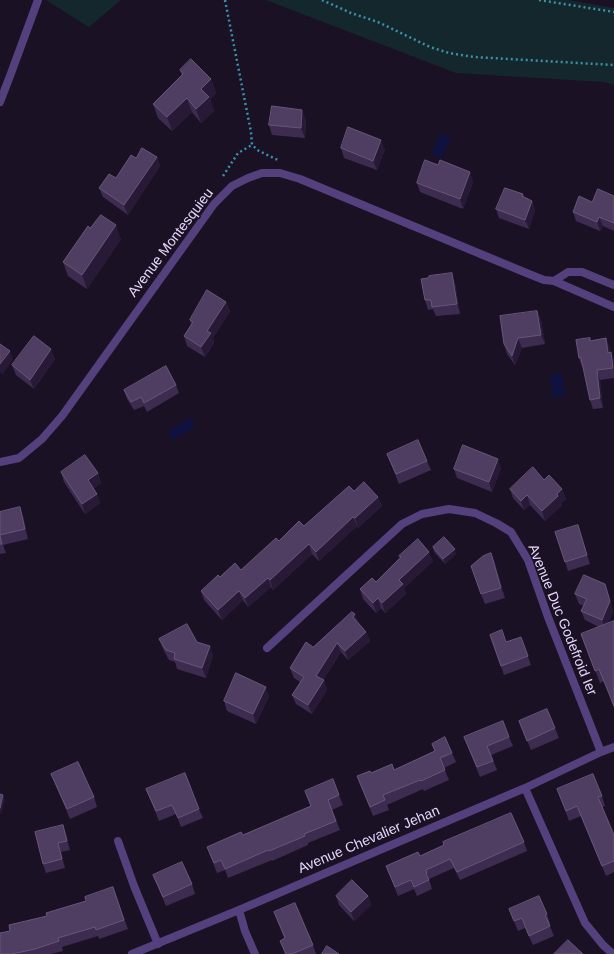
<!DOCTYPE html>
<style>
body{margin:0}
canvas{display:block;background:#1a1124}
</style>
<canvas width="614" height="954"></canvas>
<script>
const g = document.querySelector('canvas').getContext('2d');
g.lineJoin = 'round';
function fillPath(path, color) {
  g.fillStyle = color;
  g.fill(path, 'evenodd');
}
function trace(path, color, width, dash) {
  g.strokeStyle = color;
  g.lineWidth = width;
  g.lineCap = dash ? 'butt' : 'round';
  g.setLineDash(dash || []);
  g.stroke(path);
}
function drawText(font, color, halo, rows, align = 'center') {
  g.font = font + ' Arial,sans-serif';
  g.lineWidth = 3;
  g.setLineDash([]);
  g.textBaseline = 'middle';
  g.strokeStyle = halo;
  g.fillStyle = color;
  for (const [text, x, y, turn = 0] of rows) {
    g.save();
    g.translate(x, y);
    g.rotate((+turn || 0) * Math.PI / 180);
    g.textAlign = isNaN(turn) ? turn : align;
    if (halo) g.strokeText(text, 0, 0);
    g.fillText(text, 0, 0);
    g.restore();
  }
}
fillPath(new Path2D(`
 M46,0h75l-32,27z
 M266,0h302l46,8v77l-10,-3 -148,-9z`), '#14272d');
fillPath(new Path2D(`
 M441,133l10,5 -10,20 -10,-5z
 M562,373l3,23 -12,2 -3,-23z
 M190,418l5,9 -22,13 -5,-9z`), '#0f123f');
trace(new Path2D(`
 M225,0l26,132 1,13 7,6 19,9
 M322,0l29,13 27,9 52,25 19,6 25,4 140,8
 M539,0l75,12
 M223,176l15,-23 14,-8`), '#3a91ac', 2.5, [2, 3]);
trace(new Path2D(`
 M0,102l10,-26 28,-76
 M554,281l14,-9h14l32,13
 M0,462l19,-4 23,-19 20,-23 152,-212 18,-18 16,-8 14,-5h18l20,6 224,93 20,8 10,1 60,26
 M267,648l135,-124 20,-10 27,-5 26,4 21,10 15,9 17,28 20,57 53,135
 M525,788l60,135 18,22 10,9
 M118,841l16,45 24,58
 M239,910l6,21 10,23
 M132,954l107,-44 286,-122 76,-36 13,-5`), '#55407e', 8);
fillPath(new Path2D(`
 M180,70l31,9 5,14 -6,6 4,12 -13,12 -9,-11 -20,19 -14,-13 -5,-14 29,-29z
 M306,120l-1,18 -33,-3 -3,-10z
 M341,148l44,1 -8,21 -33,-12z
 M157,157l3,9 -32,49 -25,-18 -4,-9 17,-10 20,-20z
 M438,165l35,17 -10,27 -43,-17 -3,-9z
 M523,194l1,3 8,4 3,9 -6,19 -30,-11 -3,-9z
 M614,196v35l-11,-5 -3,5 -24,-10 -3,-9 19,-10z
 M90,228l31,11 -34,50 -19,-13 -5,-14z
 M428,278l27,5 5,31 -24,2 -3,-7 -5,1 -3,-10z
 M226,302l4,9 -17,27 1,5 -9,14 -18,-11 -3,-10 7,-11 -1,-5z
 M537,311l4,9 4,24 -23,4 -7,17 -8,-11 -3,-10z
 M591,341l19,7v4h1l3,8v18l-14,2 3,28 -10,1 -3,-9 -7,-33h-1l-3,-9z
 M55,359l-21,30 -18,-14 -4,-10z
 M176,385l3,8 -32,19 -3,-6 -10,4 -7,-11 -3,-9z
 M387,454l40,7 4,9 -32,14z
 M501,468l-9,24 -35,-14 -3,-9z
 M61,472l37,1 3,10 -8,6 4,5 3,9 -15,11 -21,-32z
 M544,480l18,9 4,10 -5,4 1,2 -17,16 -15,-16 -6,5 -11,-12 -3,-9z
 M354,491l24,6 4,9 -24,22 -1,-2 -38,35 -7,-7 -39,36 -2,-3 -23,20 -5,-7 -21,20 -18,-20 -3,-9 19,-14 21,-7z
 M0,512l23,4 5,23 -25,6 3,8 -6,1z
 M581,535l9,29 -22,7 -3,-9z
 M433,547l23,7 -11,10 -11,-12z
 M491,553l4,10 10,35 -20,6 -4,-10z
 M399,556l34,5 -29,27 2,6 -21,19 -4,-5 -5,5 -13,-14 -3,-10 16,-7 24,-24z
 M605,584l8,27 -5,12 6,-2v87l-10,-27 -4,2 -19,-49 18,-7 -14,-7 -4,-9 3,-5 -5,-2 -4,-10z
 M359,623l7,9 4,9 -22,19 -7,-8 -18,28 4,10 -15,24 -16,-10 -4,-9 8,-13 -6,-4 -4,-10 23,-21z
 M490,635l16,7 15,-5 10,28 -27,10z
 M159,639l38,3 16,13 -7,23 -29,-9 -2,-7 -6,-2 -6,-11z
 M269,696l-13,28 -29,-13 -3,-10z
 M519,721l36,7 4,10 -28,12z
 M464,737h45l4,9 -22,9 6,15 -17,7z
 M432,744l20,9 4,9 -12,6 5,12 -25,11 -1,-2 -36,16 2,5 -16,6 -16,-40 14,-3 23,-3 41,-19z
 M51,774l43,23 3,10 -27,12z
 M146,789l53,20 4,9 -22,9 -5,-13 -17,7z
 M557,789l45,7 3,10 -3,1 12,28v37l-8,4 -25,-60 -12,5z
 M305,791l34,4 4,10 -11,5 8,20 -32,13v2l-36,16v-1l-44,18 -3,-8 -8,3 -10,-26 36,-12 68,-29z
 M63,825l3,9 4,16 -9,2 4,16 -19,5 -3,-9z
 M524,842l3,9 -67,29 -6,-12 -25,11 3,10 -15,7 -3,-7 -16,7 -12,-30 34,-10z
 M153,875l39,9 3,10 -29,12z
 M113,887l15,42 -29,10 -1,-3 -36,11 1,4 -12,3h-51l47,-38 39,-15z
 M336,896h32l3,9 -17,16 -15,-16z
 M509,909l38,5 3,10h-1l5,12 -21,9 -8,-17 -7,3z
 M274,912l39,33 3,9h-31l-5,-13 5,-2z`), '#3e2c50');
fillPath(new Path2D(`
 M211,79l5,14 -6,6 4,12 -13,12 -5,-14 5,-20z
 M187,98l5,14 -20,19 -5,-14z
 M302,110l4,10 -1,18 -4,-10z
 M381,140l4,9 -8,21 -4,-9z
 M157,157l3,9 -32,49 -4,-10z
 M470,172l3,10 -10,27 -3,-10z
 M532,201l3,9 -6,19 -4,-9z
 M599,217l4,9 -3,5 -3,-9z
 M116,225l5,14 -34,50 -5,-14z
 M452,273l3,10 5,31 -3,-10z
 M226,302l4,9 -17,27 1,5 -9,14 -4,-10 6,-16z
 M537,311l4,9 4,24 -4,-9z
 M518,338l4,10 -7,17 -3,-9z
 M606,338l4,10 1,14 -3,-9z
 M51,349l4,10 -21,30 -4,-9z
 M10,351l3,9 -11,15 -2,-4v-7z
 M611,352l3,8v10l-1,-2z
 M597,370l3,10 3,28 -3,-10z
 M498,459l3,9 -9,24 -3,-10z
 M98,473l3,10 -9,7 -4,-10z
 M562,489l4,10 -5,4 1,2 -17,16 -3,-10 15,-17z
 M97,494l3,9 -15,11 -3,-10z
 M527,495l3,10 -6,5 -3,-9z
 M378,497l4,9 -24,22 -3,-10z
 M20,507l3,9 5,23 -3,-10z
 M353,517l4,9 -38,35 -3,-9z
 M309,544l3,10 -39,36 -3,-10z
 M455,549l1,5 -11,10 -2,-5z
 M429,552l4,9 -29,27 2,6 -21,19 -3,-10 17,-23z
 M491,553l4,10 10,35 -4,-10z
 M268,578l3,9 -23,20 -3,-9z
 M605,584l8,27 -8,18 -3,-9z
 M239,591l4,9 -21,20 -4,-10z
 M378,598l3,10 -5,5 -3,-10z
 M355,614l4,10 -6,-7z
 M366,632l4,9 -22,19 -3,-9z
 M337,643l4,9 -21,33 -4,-9z
 M210,646l3,9 -7,23 -4,-10z
 M324,680l3,10 -15,24 -4,-9z
 M266,687l3,9 -13,28 -3,-10z
 M3,795l2,5 -4,15 -1,-4v-3z
 M63,825l3,9 4,16 -3,-9z
 M58,843l3,9 4,16 -3,-9z
 M368,896l3,9 -17,16 -3,-9z`), '#281937');
const building = new Path2D(`
 M191,59l20,20 -10,10 8,8 -13,12 -9,-11 -20,19 -14,-13 30,-30 -3,-4z
 M272,106l30,4 -1,18 -32,-3z
 M348,127l33,13 -8,21 -32,-13z
 M142,148l15,9 -33,48 -25,-17 10,-14 7,4 15,-23 5,3z
 M425,160l13,5 2,-5 30,12 -10,27 -43,-16z
 M505,188l18,6 -1,2 10,5 -7,19 -29,-11z
 M598,189l16,7v27l-15,-6 -2,5 -24,-10 6,-16 13,6z
 M101,215l15,10 -34,50 -19,-13 25,-36 2,2z
 M452,273l5,31 -25,3 -1,-7h-6l-4,-21 7,-1 1,-2z
 M207,290l19,12 -19,29 4,2 -10,14 -17,-11 9,-14 -3,-2z
 M537,311l4,24 -23,3 -6,18 -8,-12 -4,-28z
 M34,336l17,13 -21,31 -18,-15z
 M590,338v3l16,-3 2,15 3,-1 2,16 -16,2 3,28 -10,2 -9,-42h-2l-3,-18z
 M0,344l10,7 -10,13z
 M166,366l10,19 -32,18 -3,-6 -10,5 -7,-12z
 M418,440l9,21 -31,13 -9,-20z
 M463,445l35,14 -9,23 -35,-13z
 M85,455l13,18 -10,7 9,14 -15,10 -21,-32z
 M533,467l11,13 5,-5 13,14 -5,5 1,2 -16,15 -15,-16 -6,6 -11,-12z
 M364,482l14,15 -23,21 -2,-1 -37,35 -7,-8 -39,36 -2,-2 -23,20 -6,-7 -21,19 -17,-19 17,-16 2,2 15,-14 6,7 35,-32 3,3 20,-20 5,5 45,-40 5,5z
 M20,507l5,22 -25,6v-23z
 M578,525l9,30 -22,7 -10,-30z
 M0,536l2,8h-2z
 M444,537l11,12 -12,10 -10,-12z
 M418,539l11,13 -30,28 4,4 -21,19 -4,-5 -5,5 -13,-14 12,-11 4,4 25,-25 -2,-1z
 M491,553l10,35 -20,6 -10,-28 12,-10z
 M584,575l21,9 5,17 -8,19 -21,-9 6,-12 -12,-5z
 M352,612l3,2 -2,3 13,15 -21,19 -8,-8 -21,33 8,4 -16,25 -16,-10 12,-18 -14,-9 16,-26 7,5z
 M614,621v85l-15,-37 -4,2 -14,-37z
 M187,624l10,18 13,4 -8,22 -28,-9 1,-6 -9,-3 -7,-11z
 M502,630l4,12 15,-5 7,19 -27,10 -11,-31z
 M236,673l30,14 -13,27 -29,-13z
 M547,709l8,19 -28,13 -8,-20z
 M503,721l6,16 -22,9 6,15 -16,6 -13,-30z
 M445,737l7,16 -12,5 5,12 -24,11 -1,-1 -37,15 2,5 -15,7 -13,-31 13,-5 1,2 21,-9 2,6 41,-19 -3,-7z
 M78,762l16,35 -27,12 -16,-35z
 M185,773l14,36 -21,9 -6,-13 -16,6 -10,-22z
 M593,774l9,22 -4,1 16,38v26l-12,5 -25,-60 -11,5 -9,-22z
 M333,779l6,16 -11,5 8,21 -32,13 1,2 -36,15 -1,-1 -43,19 -4,-9 -7,3 -7,-16 34,-15 2,3 68,-29 -6,-15z
 M0,794l3,1 -3,13z
 M511,813l13,29 -67,30 -7,-13 -24,11 1,3 -1,1 3,6 -15,7 -3,-7 -16,7 -9,-21 32,-14 2,4 24,-11 -1,-3z
 M63,825l4,16 -9,2 4,16 -19,5 -8,-32z
 M182,862l10,22 -29,13 -10,-22z
 M352,880l16,16 -17,16 -15,-16z
 M113,887l11,33 -28,10 -1,-3 -37,11 1,3 -24,8 -23,5h-12v-21l10,-2 -1,-6 38,-9 -1,-3 40,-12 -1,-4z
 M539,896l8,18 -2,1 5,11 -21,10 -7,-18 -8,3 -5,-12z
 M295,903l18,42 -21,9h-6l-6,-13 5,-3 -11,-26z
 M568,940l15,14h-29z
 M327,946l12,8h-17z`);
fillPath(building, '#503e62');
trace(building, '#67567a', 1);
drawText('14px', '#e6d7fb', '#1a1124', [
 ["Avenue Montesquieu",171,243,-53],
 ["Avenue Duc Godefroid Ier",562,620,68],
 ["Avenue Chevalier Jehan",369,840,-23]
]);
</script>
